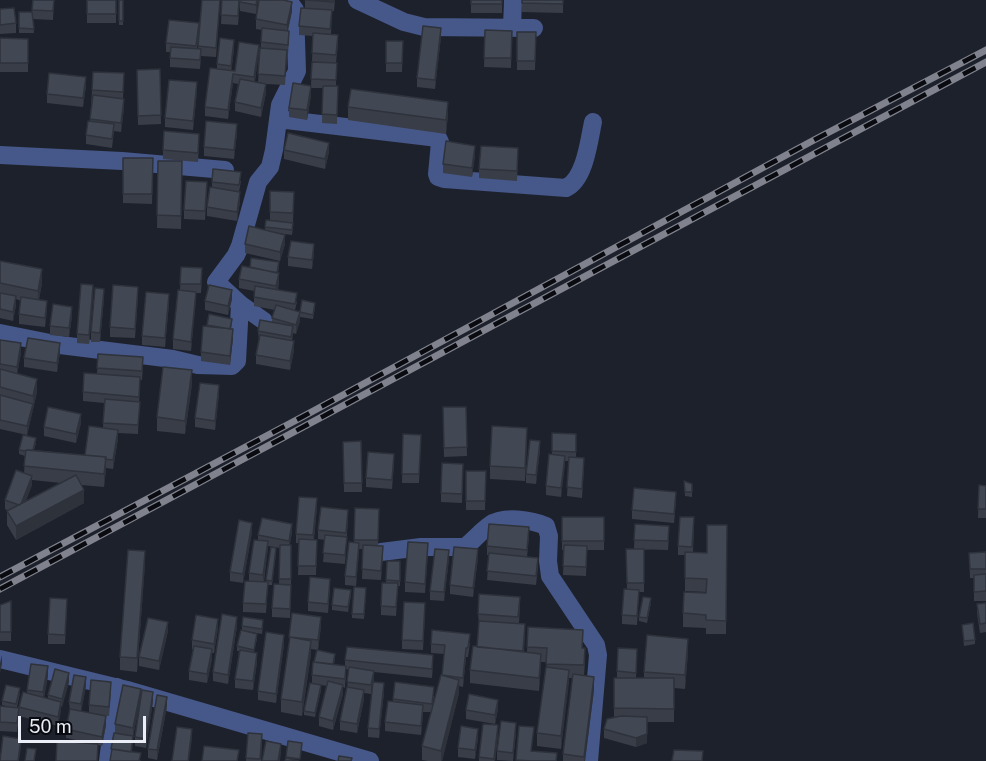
<!DOCTYPE html>
<style>
body{margin:0}
#map{position:relative;width:986px;height:761px;overflow:hidden;background:#1d212c;font-family:"Public Sans",sans-serif}
canvas{display:block}
.scale{position:absolute;left:18px;top:716px;width:128px;height:27px;box-sizing:border-box;border:3px solid #ebeef6;border-top:0;padding-left:8px;font-size:18px;line-height:21px;white-space:nowrap;color:#ebeef6;-webkit-text-stroke:4px #090b10;paint-order:stroke}
</style>
<div id="map">
<canvas width="986" height="761"></canvas>
<div class="scale">50 m</div>
</div>
<script>
const g = document.querySelector('canvas').getContext('2d');
g.lineJoin = 'round';
function trace(path, color, width, dash) {
  g.strokeStyle = color;
  g.lineWidth = width;
  g.lineCap = dash ? 'butt' : 'round';
  g.setLineDash(dash || []);
  g.stroke(path);
}
function fillPath(path, color) {
  g.fillStyle = color;
  g.fill(path, 'evenodd');
}
trace(new Path2D(`
 M357,0l47,22 20,5 110,1
 M512,28l1,-28
 M278,119l160,19 2,4 -3,32 1,3 6,2 122,9c19,-9 23,-47 27,-66
 M0,155l122,6 103,9
 M264,321l-24,-17 -24,-22 20,-27 4,-9 18,-64 12,-15 4,-17 6,-45 17,-34 -2,-61 -7,-10
 M0,333l60,12 113,14 25,6 34,1 5,-5 3,-57
 M381,552l40,-5h44c9,-7 16,-16 25,-22 13,-10 42,-5 56,1l3,10 -1,25 2,15 46,69 2,10 -9,106
 M0,659l127,31 243,71
 M108,761l9,-74`), '#465789', 18);
const rail = new Path2D(`
 M0,577l304,-161 510,-276 172,-90
 M0,589l986,-527`);
trace(rail, '#80838d', 7);
trace(rail, '#090b10', 4.5, [14]);
fillPath(new Path2D(`
 M33,0h21l-1,20 -20,-1 1,14h-15v-21h13z
 M87,0h29v23h-29z
 M119,0h4v25h-4z
 M202,0h18l-4,57 -15,-1 -1,13 -30,-2v-15h-4v-9l33,-11 -2,17h1z
 M222,0h18l-2,25 -17,-1z
 M258,0l-2,14 -16,-3v-9z
 M305,0h30l-1,11h-2l-1,23 7,10 -2,19v23h2l-1,38 -15,-1 1,-35h-12v7l-4,25 -18,-3v-9l22,-22 2,-50 -14,-1v-9l6,-18z
 M471,0h31v13h-31z
 M522,0h41v13l-41,-1z
 M0,9l16,14v10l-16,1z
 M292,11l-4,20 1,9 -1,14h-1l-2,31 -19,-1v9l-5,24 -26,-6v-9l3,-18 -5,-1 -5,36 -23,-3v-9l12,-38v-5l17,-15 -3,22h4l24,-26 -4,37h3l4,-52 -6,-1v-10z
 M485,30l27,1 -1,37 -27,-1z
 M517,32h19l-1,38h-18z
 M441,37l-6,52 -18,-2v-9z
 M0,38l28,1v33h-28z
 M386,41h17l-1,31h-16z
 M160,69l1,55 -23,1 -1,-55z
 M124,73l-1,26 1,9 -3,24 -7,-1 -2,17 -26,-4v-9l4,-14 2,-31z
 M86,86l-3,21 -36,-4v-9z
 M197,91l-4,39 -28,-3v-9z
 M348,107l100,8 -2,19 -98,-14z
 M237,133l-3,26 -30,-3v-9z
 M199,143l-1,19 -35,-3v-9z
 M284,150l45,2 -4,17 -41,-10z
 M475,155l-3,22 -29,-4v-9z
 M123,158h30l-1,46 -29,-1z
 M518,158l-1,23 -38,-3v-9z
 M158,161h24l-1,68 -24,-1z
 M241,181l-2,11 1,9 -3,20 -30,-5v-9l5,-20v-5z
 M207,191l-2,29 -21,-1v-9z
 M270,191l24,1 -1,31 -6,-1 6,6 -1,7 -15,-2 8,11 -5,17 -35,-8v-9l20,-14 1,-10h4z
 M314,253l-2,16 -24,-3v-9z
 M0,261l42,22 -3,17 8,10 -2,17 -26,-3v-10l2,-13 -5,-2v6l-3,16 -13,-3z
 M181,267l21,10 -1,16h-5l-5,58 -18,-2v-10l7,-49z
 M250,267h29l-1,6 1,9 -1,8 19,12 -2,8 5,11 -4,13 -3,-1 -1,8 2,9 -4,20 -34,-6v-9l3,-15 -1,-9 14,-9v-4l3,-8 -21,-4v-15l-15,-3v-9z
 M93,294l-4,50 -12,-1v-9z
 M138,296l-3,42 -25,-1v-10z
 M104,298l-4,44h-9v-10z
 M232,299l-4,16 -23,-5v-9z
 M169,303l-4,44 -23,-2v-9z
 M315,307l-2,12 -13,-2v-5z
 M72,316l-3,21 -19,-2v-9z
 M232,324l-1,5 2,9 -3,27 -29,-4v-9l6,-26z
 M0,340l21,13 -4,21 20,18 -10,43 -27,-6z
 M60,352l-3,20 -33,-5v-9z
 M98,354l45,12 -1,14h-2l-2,54 -20,-1v6l-5,30 -7,-1 -2,19 -22,-2 2,18 -68,37 -9,-15v-14h2l-4,-2v-9l19,-26 1,-18 -6,-2v-4l17,-7 -2,7 51,5 18,-27 1,-25 -21,-2v-9l14,-18zM32,480l29,3 -36,19 7,-17z
 M192,384l-7,50 -28,-3v-14z
 M219,394l-4,36 -20,-3v-9z
 M443,407h23l1,49 -23,1z
 M81,423l-5,20 -32,-7v-9z
 M552,433l24,1v24l8,9 -2,31 -15,-2 2,-35h-4l-4,36 -15,-2v-9l6,-31z
 M403,434l18,1 -2,48h-17z
 M361,441l1,51h-18l-1,-50z
 M527,442l-2,39 -35,-2v-13z
 M540,450l-4,34 -10,-1v-9z
 M394,463l-2,26 -26,-2v-9z
 M463,464l-1,39 -21,-1v-9z
 M466,471h20l-1,39h-19z
 M684,481l8,3v13l-7,-1z
 M979,485l7,1v32h-8z
 M676,501l-2,22 -42,-4v-9z
 M317,507l-3,33h3l-1,35h-18l1,-32h-3v-9z
 M355,508l24,1 -1,37 5,9 -2,25 -19,-1 1,-30h-4l-3,37 -11,-1v-9l9,-33z
 M562,517h42v33h-17l-1,26 -23,-1 1,-25h-2z
 M348,519l-3,45 -22,-2 2,-22 -7,-1v-9z
 M635,524l34,11 -1,15 -34,-1z
 M727,525l-1,109h-20v-6l-23,-1v-14l23,-20v-1l-21,-1v-36h-7v-9l16,-19 -1,25 14,1z
 M252,532l-9,51 -13,-2v-9z
 M292,533l-3,12h2v49l-1,24 -18,-1v-9l7,-24 1,-36 -12,-2 -4,36h2l5,-35 5,6 -4,32h-4l-2,28 -23,-1v-9l6,-22v-8l9,-33v-5z
 M529,536l-2,21 11,10 -2,18 -49,-5 2,-25h-2v-9z
 M626,549h18v43h-5l-2,33 -15,-1v-9l5,-26z
 M428,552l-3,41 -20,-1v-10z
 M986,552v49h-12v-23h-4l-1,-25z
 M478,558l-5,39 -23,-3v-9z
 M449,559l-5,42 -14,-1v-9z
 M387,561h13v25h-2l-2,30 -15,-1v-9l5,-23z
 M145,564l-8,108 -17,-2v-13z
 M330,588l-2,25 -20,-2v-9z
 M366,593l-2,26 -12,-1v-4z
 M351,595l-3,17 -16,-2v-5z
 M11,601v40h-11v-36z
 M651,603l-4,20 -8,-2v-4z
 M986,603v29l-6,1 -3,-20v-9z
 M520,606l-1,17 6,10 -1,19h3l1,-25 55,21 2,13 -1,15 10,14 -9,71h-22v-7l10,-76h-4l-8,71 -24,-3v-13l10,-71h-6l-2,29 -69,-8v-13l7,-23 2,-24 -1,-9z
 M67,608l-2,36h-17v-10z
 M425,612l-2,38 -21,-1v-9z
 M263,625l-1,9 -17,-3 12,8 -3,13 3,10 -4,28 -18,-2v-9l4,-28h-2v-5l5,-15v-5z
 M962,625l13,15v4l-11,2z
 M237,626l-9,58 -15,-3v-9z
 M321,626l-3,24 -7,-1v5l-9,62 -21,-4v-13l8,-55v-7z
 M218,628l-4,25h-2v6l-5,24 -18,-3v-9l4,-21 -1,-1v-9z
 M168,631l-9,39 -20,-4v-9z
 M470,643l-2,14h-2l-3,30 -4,-1v7l-17,68h-14l-6,-1v-14l9,-34h-8l-2,23 -36,-4v-9l8,-20v-3l41,-3 -2,11 10,-32 2,-21 -13,-1v-9z
 M284,644l-8,59 -18,-3v-9z
 M688,652l-3,37 -11,-1v34h-27v21l-11,4 -32,-9v-9l10,-11v-40h3v-7l20,-13 -1,20h8v-6z
 M335,658l-1,6 11,2v-6l88,4 -1,14 -58,-6v8l-3,14 -7,-1v6l-7,34 -17,-3v-9l7,-33 2,-18 -3,-1 -1,19 -2,-1v7l-10,36 -14,-4v-9l8,-31 -6,-1v5l-6,27 -11,-2v-4l8,-28v-8z
 M48,676l-4,22 4,1v-4l21,-13 -8,26 -3,18 -39,-10v-9l8,-14v-3z
 M86,686l-5,25 8,2v-8l22,-14 -2,25 -10,-1 7,10 -4,21 -4,-1 -1,16h-41l34,-18 -24,-5v-9l4,-18 -1,-9z
 M384,692l-5,46 -11,-1v-9z
 M20,693l-3,14 2,10 -2,15 -17,-1v-25l9,1 -7,-2v-4z
 M141,698l-8,38 -1,16 9,9 -30,-7v-5l4,-16v-9z
 M153,701l-7,47 -11,-2v-9z
 M167,706l-10,54 -9,-2v-9z
 M498,709l-3,15 -29,-5v-9z
 M516,732l-3,29 -16,-1v-9z
 M248,733l14,11 -1,17h-15z
 M498,734l-3,27h-16v-4z
 M478,738l-3,21 -17,-2v-9z`), '#393d48');
fillPath(new Path2D(`
 M220,0l-4,57v-9z
 M257,0h1l-2,14v-9z
 M292,2v9l-5,23v-9z
 M441,28v9l-6,52v-9z
 M234,40v9l-3,26v-9z
 M259,45v10l-5,31v-9z
 M233,74v9l-5,36v-9z
 M86,77v9l-3,21v-9z
 M197,82v9l-4,39v-9z
 M266,84v9l-5,24v-9z
 M311,86v9l-4,25v-10z
 M124,99v9l-3,24v-9z
 M448,102v13l-2,19v-14z
 M237,124v9l-3,26v-9z
 M329,143v9l-4,17v-10z
 M475,146v9l-3,22v-9z
 M240,192v9l-3,20v-9z
 M285,235v9l-5,17v-9z
 M314,244v9l-2,16v-9z
 M42,269v14l-4,21v-13z
 M279,273v9l-3,13v-9z
 M93,285v9l-4,50v-9z
 M104,289v9l-4,44v-9z
 M232,290v9l-4,16v-9z
 M196,292v9l-5,50v-9z
 M169,294v9l-4,44v-9z
 M16,296v9l-3,16v-9z
 M47,301v9l-2,17v-9z
 M72,307v9l-3,21v-9z
 M300,312v9l-4,13v-9z
 M233,329v9l-3,27v-9z
 M294,341v9l-4,20v-9z
 M21,343v10l-4,23v-9z
 M60,343v9l-3,20v-9z
 M192,370v14l-7,50v-13z
 M37,379v13l-10,43v-9l6,-22v-8z
 M219,385v9l-4,36v-9z
 M81,414v9l-5,20v-9z
 M118,430v9l-5,30v-9z
 M540,441v9l-4,34v-9z
 M565,456v9l-4,32v-9z
 M106,457v14l-2,16v-13z
 M32,476v9l-11,30v-9z
 M84,490v13l-68,37v-14z
 M317,498v9l-4,37v-9z
 M252,523v9l-9,51v-9z
 M292,524v9l-3,17v-9z
 M268,541v9l-5,34v-9z
 M359,543v10l-3,33v-9z
 M478,549v9l-5,39v-9z
 M449,550v9l-5,42v-9z
 M145,551v13l-8,108v-14z
 M237,617v9l-9,58v-9z
 M321,617v9l-3,24v-10z
 M218,619v9l-4,25v-9z
 M168,622v9l-9,39v-9z
 M284,635v9l-8,59v-9z
 M688,639v13l-3,37v-14z
 M311,641v13l-9,62v-14z
 M466,648v9l-3,30v-9z
 M212,649v10l-5,24v-9z
 M257,653v9l-4,28v-9z
 M541,654v13l-2,24v-13z
 M2,655v9l-2,9v-10z
 M48,666v10l-5,26v-10z
 M569,670v13l-8,66v-13z
 M374,671v9l-3,14v-9z
 M69,673v9l-7,26v-9z
 M86,677v9l-5,27v-9z
 M594,677v13l-9,71h-1z
 M459,680v13l-17,68h-1v-10z
 M384,683v9l-5,46v-9z
 M321,685v5l-6,27v-4z
 M343,685v9l-10,36v-9z
 M141,689v9l-8,39v-9z
 M364,690v9l-7,34v-9z
 M153,692v9l-7,47v-9z
 M167,697v9l-10,54v-10z
 M498,700v9l-3,15v-9z
 M61,702v9l-3,15v-9z
 M423,705v10l-2,20v-9z
 M106,716v9l-4,21v-9z
 M647,717v26l-11,4v-9z
 M516,723v9l-3,29v-8z
 M498,725v9l-3,27h-1z
 M192,729v10l-3,22h-1z
 M478,729v9l-3,21v-9z
 M21,739v9l-2,13h-1z
 M281,744v9l-1,8h-2z`), '#2e323b');
const building = new Path2D(`
 M33,0h21l-1,11 -21,-1z
 M87,0h29v14h-29z
 M119,0h4v21h-4z
 M202,0h18l-4,48 -18,-2z
 M222,0h17l-1,16 -17,-1z
 M240,0h17l-1,5 -16,-3z
 M259,0h24l9,2 -5,23 -31,-6z
 M305,0h29v2z
 M471,0h31v4h-31z
 M522,0h41v4l-41,-1z
 M14,8l2,15 -16,2v-16z
 M301,8l31,2 -2,19 -31,-3z
 M19,12h13l2,17 -15,-1z
 M169,20l30,3 -3,23 -30,-3z
 M423,26l18,2 -6,52 -18,-2z
 M262,28l27,3 -1,14 -27,-3z
 M485,30l27,1 -1,27h-27z
 M517,32h19l-1,29h-18z
 M313,33l25,2 -2,20 -24,-2z
 M0,38l28,1v24h-28z
 M220,38l14,2 -3,26 -14,-2z
 M386,41h17l-1,22h-16z
 M239,42l20,3 -5,32 -21,-3 -5,36 -23,-3 5,-39 25,3z
 M171,47l30,2 -1,11 -30,-2z
 M260,48l27,2 -2,26 -27,-2z
 M312,62l25,1 -1,17 -25,-1z
 M160,69l1,46 -23,1 -1,-46z
 M93,72l31,1 -1,19 -31,-2z
 M49,73l37,4 -3,21 -36,-4z
 M240,79l26,5 -5,24 -26,-6z
 M169,80l28,2 -4,39 -28,-3z
 M293,83l18,3 -4,24 -18,-2z
 M323,86h15l-1,29 -15,-1z
 M351,89l97,13 -2,18 -98,-13z
 M93,95l31,4 -3,24 -31,-4z
 M88,121l26,3 -2,15 -26,-4z
 M206,121l31,3 -3,26 -30,-3z
 M164,131l35,3 -1,19 -35,-3z
 M288,133l41,10 -4,16 -41,-9z
 M446,141l29,5 -3,22 -29,-4z
 M481,146l37,2 -1,23 -38,-2z
 M123,158h30l-1,36h-29z
 M158,161h24l-1,55 -24,-1z
 M213,169l28,3 -2,13 -27,-3z
 M186,181l21,1 -2,29 -21,-1z
 M210,187l30,5 -3,20 -30,-5z
 M270,191l24,1 -1,21 -23,-1z
 M266,220l27,3 -1,7 -27,-3z
 M249,226l36,9 -5,17 -35,-8z
 M291,241l23,3 -2,16 -24,-3z
 M251,258l28,4 -2,11 -27,-6z
 M0,261l42,8 -4,22 -38,-8z
 M242,266l37,7 -3,13 -37,-7z
 M181,267l21,1 -1,16h-21z
 M81,284l12,1 -4,50 -12,-1z
 M113,285l25,2 -3,42 -25,-2z
 M209,285l23,5 -4,16 -23,-5z
 M255,286l42,7 -2,11 -41,-7z
 M95,288l9,1 -4,44 -9,-1z
 M178,290l18,2 -5,50 -18,-3z
 M146,292l23,2 -4,44 -23,-2z
 M0,293l16,3 -3,16 -13,-3z
 M21,297l26,4 -2,17 -26,-4z
 M302,300l13,3 -2,12 -13,-3z
 M53,304l19,3 -3,21 -19,-2z
 M276,305l24,7 -4,13 -24,-7z
 M209,314l23,5 -2,10 -23,-4z
 M260,320l33,6 -2,11 -33,-6z
 M203,326l30,3 -3,27 -29,-4z
 M260,335l34,6 -4,20 -34,-6z
 M28,338l32,5 -3,20 -33,-5z
 M0,340l21,3 -4,24 -17,-3z
 M98,354l45,3 -1,14 -45,-3z
 M163,367l29,3 -7,51 -28,-4z
 M0,369l37,10 -4,17 -33,-9z
 M84,373l56,4 -1,20 -56,-5z
 M200,383l19,2 -4,36 -20,-3z
 M0,395l33,9 -6,22 -27,-6z
 M105,399l35,3 -2,23 -35,-2z
 M48,407l33,7 -5,20 -32,-7z
 M443,407h23l1,40 -23,1z
 M89,426l29,4 -5,30 -8,-1 1,-2 -21,-2z
 M492,426l35,2 -2,40 -35,-2z
 M552,433l24,1v18l-24,-1z
 M403,434l18,1 -2,39h-17z
 M23,435l13,3 -3,12h-7v1l-7,-1z
 M530,440l10,1 -4,34 -10,-1z
 M361,441l1,42h-18l-1,-41z
 M26,450l80,7 -2,17 -80,-8z
 M368,452l26,2 -2,26 -26,-2z
 M549,454l16,2 -4,32 -15,-2z
 M569,457l15,1 -2,31 -15,-2z
 M442,463l21,1 -1,30 -21,-1z
 M16,470l16,6 -11,28 -2,1 -14,-5z
 M466,471h20l-1,30h-19z
 M76,475l8,15 -68,36 -9,-15z
 M684,481l8,3v8h-7z
 M979,485l7,1v23h-8z
 M634,488l42,4 -2,22 -42,-4z
 M299,497l18,1 -4,37 -17,-1z
 M321,507l27,3 -2,23 -28,-3z
 M355,508l24,1 -1,31h-24z
 M562,517h42v24h-42z
 M680,517h14l-2,30 -14,-1z
 M262,518l30,6 -3,17 -31,-6z
 M239,520l13,3 -9,51 -13,-2z
 M489,524l40,3 -2,23 -40,-4z
 M635,524l34,2 -1,15 -34,-1z
 M707,525h20l-1,96 -20,-1v-5l-23,-2 1,-21 22,1 1,-14 -22,-1v-26l22,1z
 M325,535l22,2 -2,18 -22,-2z
 M299,539l18,1 -1,26h-18z
 M254,540l14,1 -5,34 -14,-2z
 M349,542l10,1 -3,34 -11,-1z
 M408,542l20,1 -3,41 -20,-2z
 M280,545h11v34h-12z
 M363,545l20,1 -2,25 -19,-2z
 M564,545l23,1 -1,21 -23,-1z
 M271,547l5,1 -4,33 -6,-1z
 M454,547l24,2 -5,39 -23,-3z
 M435,549l14,1 -5,42 -14,-1z
 M626,549h18v34h-17z
 M128,550l17,1 -8,107 -17,-1z
 M986,552v17h-16l-1,-16z
 M489,553l49,5 -2,18 -49,-5z
 M387,561h13v20l-14,-1z
 M986,574v17l-12,1v-17z
 M310,577l20,2 -2,25 -20,-2z
 M245,581l23,1 -2,22 -23,-1z
 M382,583h16l-2,24 -15,-1z
 M274,584l17,1 -1,24 -18,-1z
 M354,587l12,1 -2,26h-12z
 M334,588l17,2 -3,17 -16,-2z
 M624,589l15,1 -2,26 -15,-1z
 M479,594l41,3 -2,20 -40,-3z
 M643,597l8,1 -4,20 -8,-1z
 M50,598l17,1 -2,36 -17,-1z
 M11,601v31h-11v-27z
 M404,602l21,1 -2,38 -21,-1z
 M986,603v20l-6,1 -3,-20z
 M292,613l29,4 -3,23 -29,-3z
 M222,614l15,3 -9,58 -15,-3z
 M196,615l22,4 -4,25 -22,-4z
 M243,617l20,3 -1,9 -20,-3z
 M148,618l20,4 -9,39 -20,-4z
 M479,621l46,3 -2,27 -46,-4z
 M973,623l2,17 -11,1 -2,-16z
 M528,627l55,3 -1,18h3l-1,17 -38,-1 1,-16 -20,-1z
 M241,630l16,4 -3,16 -17,-4z
 M432,630l38,4 -2,14h-2l-3,30 -21,-3 3,-30 -14,-1z
 M266,632l18,3 -8,59 -18,-3z
 M647,635l41,4 -3,36 -41,-3z
 M290,637l21,4 -9,61 -21,-3z
 M194,646l18,3 -5,25 -18,-3z
 M473,646l68,8 -2,24 -69,-8z
 M347,647l86,8 -1,14 -87,-9z
 M618,648l19,1 -1,24 -19,-2z
 M240,650l17,3 -4,28 -18,-2z
 M317,650l18,4 -2,10 -19,-2z
 M313,662l33,4 -1,13 -33,-4z
 M31,664l17,2 -5,26 -16,-2z
 M349,667l25,4 -3,14 -24,-3z
 M546,667l23,3 -8,66 -24,-3z
 M55,669l14,4 -7,26 -14,-4z
 M573,674l21,3 -10,80 -21,-3z
 M74,675l12,2 -5,27 -12,-2z
 M441,675l18,5 -18,71 -19,-5z
 M614,678h60v31l-60,-1z
 M91,680l20,2 -2,25 -20,-2z
 M328,681l15,4 -10,36 -14,-4z
 M373,682l11,1 -5,46 -11,-1z
 M395,682l39,5 -2,17 -39,-5z
 M310,683l11,2 -6,28 -11,-2z
 M6,685l14,3 -4,16 -14,-3z
 M123,685l18,4 -8,39 -18,-4z
 M347,687l17,3 -7,34 -17,-3z
 M142,690l11,2 -7,47 -11,-2z
 M23,692l38,10 -3,15 -39,-10z
 M469,694l29,6 -3,15 -29,-5z
 M157,695l10,2 -10,53 -9,-1z
 M388,701l35,4 -2,21 -36,-4z
 M0,706l19,2 -2,15 -17,-1z
 M70,709l36,7 -4,21 -36,-8z
 M621,716l26,1v17l-11,4 -32,-9 3,-10z
 M501,721l15,2 -3,30 -16,-2z
 M483,724l15,1 -4,34 -15,-2z
 M461,726l17,3 -3,21 -17,-2z
 M519,726l15,1 -3,24 26,2 -1,8h-25l-15,-1z
 M177,727l15,2 -4,32h-16z
 M114,733l19,3 -2,16 -20,-3z
 M248,733l14,1 -2,25 -14,-1z
 M3,736l18,3 -3,22h-18z
 M57,741l41,3 -1,17h-41z
 M266,741l15,3 -3,17h-16z
 M288,741l14,2 -2,16 -14,-2z
 M204,746l35,4 -2,11h-35z
 M27,748l9,1 -2,12h-9z
 M112,749l29,4 -2,8h-29z
 M674,750l29,1 -1,10h-30z
 M339,756l13,2 -1,3h-13z
 M286,758l13,3h-14z`);
fillPath(building, '#424754');
trace(building, '#2e323b', 1.5);
</script>
